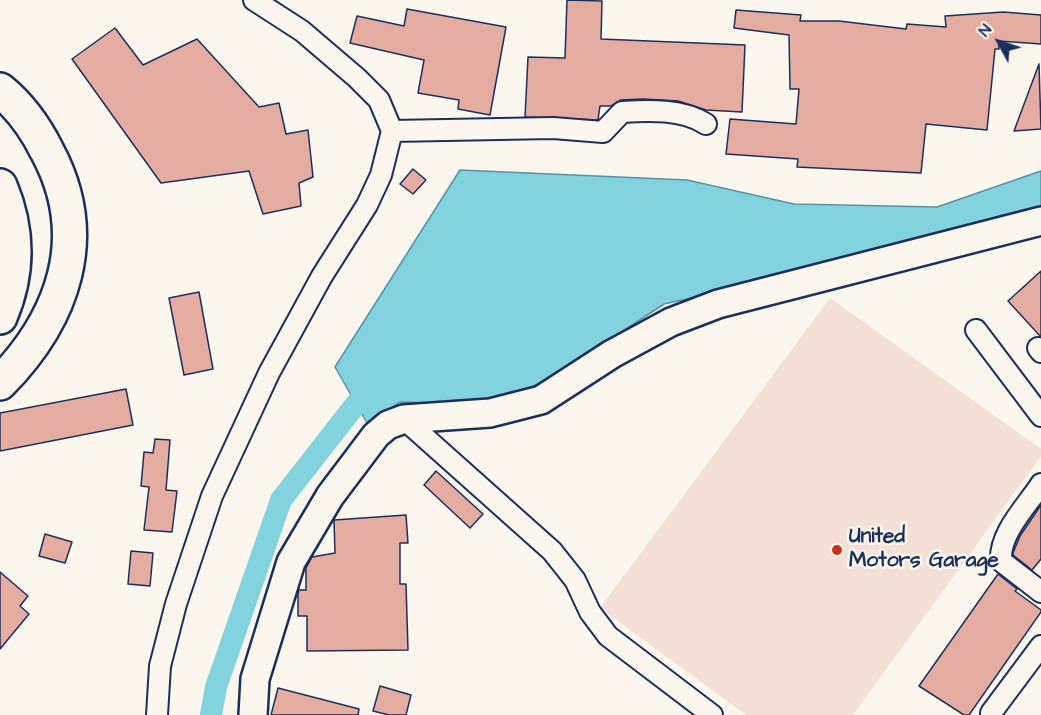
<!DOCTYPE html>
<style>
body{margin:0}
#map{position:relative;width:1041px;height:715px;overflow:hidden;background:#fbf7ec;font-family:"Architects Daughter",sans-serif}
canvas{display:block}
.north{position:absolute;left:969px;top:12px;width:60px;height:60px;-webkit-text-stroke:4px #fbf7ec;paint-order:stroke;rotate:310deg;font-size:16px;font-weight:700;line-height:24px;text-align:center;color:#1b2f5e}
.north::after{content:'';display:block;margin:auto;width:21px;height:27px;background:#1b2f5e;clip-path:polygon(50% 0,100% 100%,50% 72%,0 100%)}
</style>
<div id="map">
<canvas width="1041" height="715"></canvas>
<div class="north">N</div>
</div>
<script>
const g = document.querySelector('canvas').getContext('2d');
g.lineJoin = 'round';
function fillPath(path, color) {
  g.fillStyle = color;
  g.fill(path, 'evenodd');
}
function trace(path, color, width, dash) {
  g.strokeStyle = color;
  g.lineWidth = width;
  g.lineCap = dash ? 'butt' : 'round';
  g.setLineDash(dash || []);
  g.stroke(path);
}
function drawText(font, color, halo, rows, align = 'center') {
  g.font = font + ' "Architects Daughter",sans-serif';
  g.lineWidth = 5;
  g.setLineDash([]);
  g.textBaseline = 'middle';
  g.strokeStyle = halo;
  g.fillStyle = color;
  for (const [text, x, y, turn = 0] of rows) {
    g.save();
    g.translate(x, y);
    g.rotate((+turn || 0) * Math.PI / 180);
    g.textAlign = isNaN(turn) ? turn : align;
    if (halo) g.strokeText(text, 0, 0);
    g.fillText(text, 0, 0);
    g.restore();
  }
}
fillPath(new Path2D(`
 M830,298l211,151v7l-188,259h-107l-146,-107z`), '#f4e0d6');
const water = new Path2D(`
 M460,170l227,10 107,24 143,3 104,-36v39l-101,34 -276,60 -117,77 -63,23 -84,-2 -33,21 -32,-56z`);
fillPath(water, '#82d3dd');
trace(water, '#5991aa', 1.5);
trace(new Path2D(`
 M211,715l5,-28 65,-187 75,-96`), '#82d3dd', 22);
const building = new Path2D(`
 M567,0l35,1 -1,38 144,6 -3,67 -36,-2 -28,-9 -35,-2 -22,1 -10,6h-11l-2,14 -73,-3 3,-60 37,1z
 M407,9l99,18 -16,88 -32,-6 1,-9 -41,-7 6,-33 -74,-17 7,-27 47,10z
 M736,10l65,5 -1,6h39l67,8 1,-5 39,3 -1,-11 58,-4 38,3v29l-42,-3v8h-4l-8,81 -61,-6 -5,49 -124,-6 1,-8 -72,-5 4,-35 66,5 3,-35h-9l-1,-54 -55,-7z
 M115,28l28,37 54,-26 62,68 20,-4 7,31 22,-4 5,47 -14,6 2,23 -38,8 -14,-43 -88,12 -89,-124z
 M1039,64l2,65 -27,2z
 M413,169l13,11 -13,14 -13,-10z
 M1041,271v66l-33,-36z
 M199,292l14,77 -29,6 -15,-77z
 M126,389l7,36 -133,26v-38z
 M155,439l15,1 -4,50 11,1 -5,41 -28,-2 5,-43 -8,-1 3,-34 9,1z
 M436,471l47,43 -13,14 -46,-43z
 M1041,505v54l-9,11 -19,-15v-2l7,-17z
 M406,515l2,28h-8v41h6l2,66 -101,1v-35h-9v-22l1,-4h7v-22l6,-11 23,-4 -1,-33z
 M45,534l27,8 -7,21 -26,-7z
 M131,551l22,2 -3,33 -22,-2z
 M0,572l28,24 -8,10 9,8 -29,35z
 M998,574l19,15 -2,2 26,19v2l-72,103h-5l-45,-29z
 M380,686l31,9 -5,20h-17l-16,-4z
 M278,688l81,21 -1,6h-87z`);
fillPath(building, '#e5aca2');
trace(building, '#1b2f5e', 1.5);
const street = new Path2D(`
 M392,131l161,-3 50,4 19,-20c27,-2 61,-3 84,12
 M976,330l65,86
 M1038,348l3,4
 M404,419l148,132 23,29 15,32 18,24 104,79
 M1041,484c-14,22 -42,49 -40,77l40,31
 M991,713l50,-67
 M157,715l3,-49 16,-62 36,-108 57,-123 53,-97 45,-71 14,-30 11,-44 -13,-31 -22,-22 -55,-47 -48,-31`);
const secondary = new Path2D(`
 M253,715l2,-36 36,-117 39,-66 46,-61 12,-10 16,-6 86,-6 51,-13 71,-46 59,-32 47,-18 323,-83`);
const highway = new Path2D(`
 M0,90c21,17 35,37 47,61 46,85 17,167 -47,232
 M0,186c19,45 19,87 0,131`);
trace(street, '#1b2f5e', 24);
trace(secondary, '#1b2f5e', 32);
trace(highway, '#1b2f5e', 38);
trace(street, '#fbf7ec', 20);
trace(secondary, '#fbf7ec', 27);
trace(highway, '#fbf7ec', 33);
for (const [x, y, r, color] of [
 [837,550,6,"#c8321e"]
]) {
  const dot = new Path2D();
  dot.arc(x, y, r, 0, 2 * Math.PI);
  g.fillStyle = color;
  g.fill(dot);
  trace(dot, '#fbf7ec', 2);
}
drawText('bold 21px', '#1b2f5e', '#fbf7ec', [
 ["United",849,538],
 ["Motors Garage",849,562]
], 'left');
</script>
